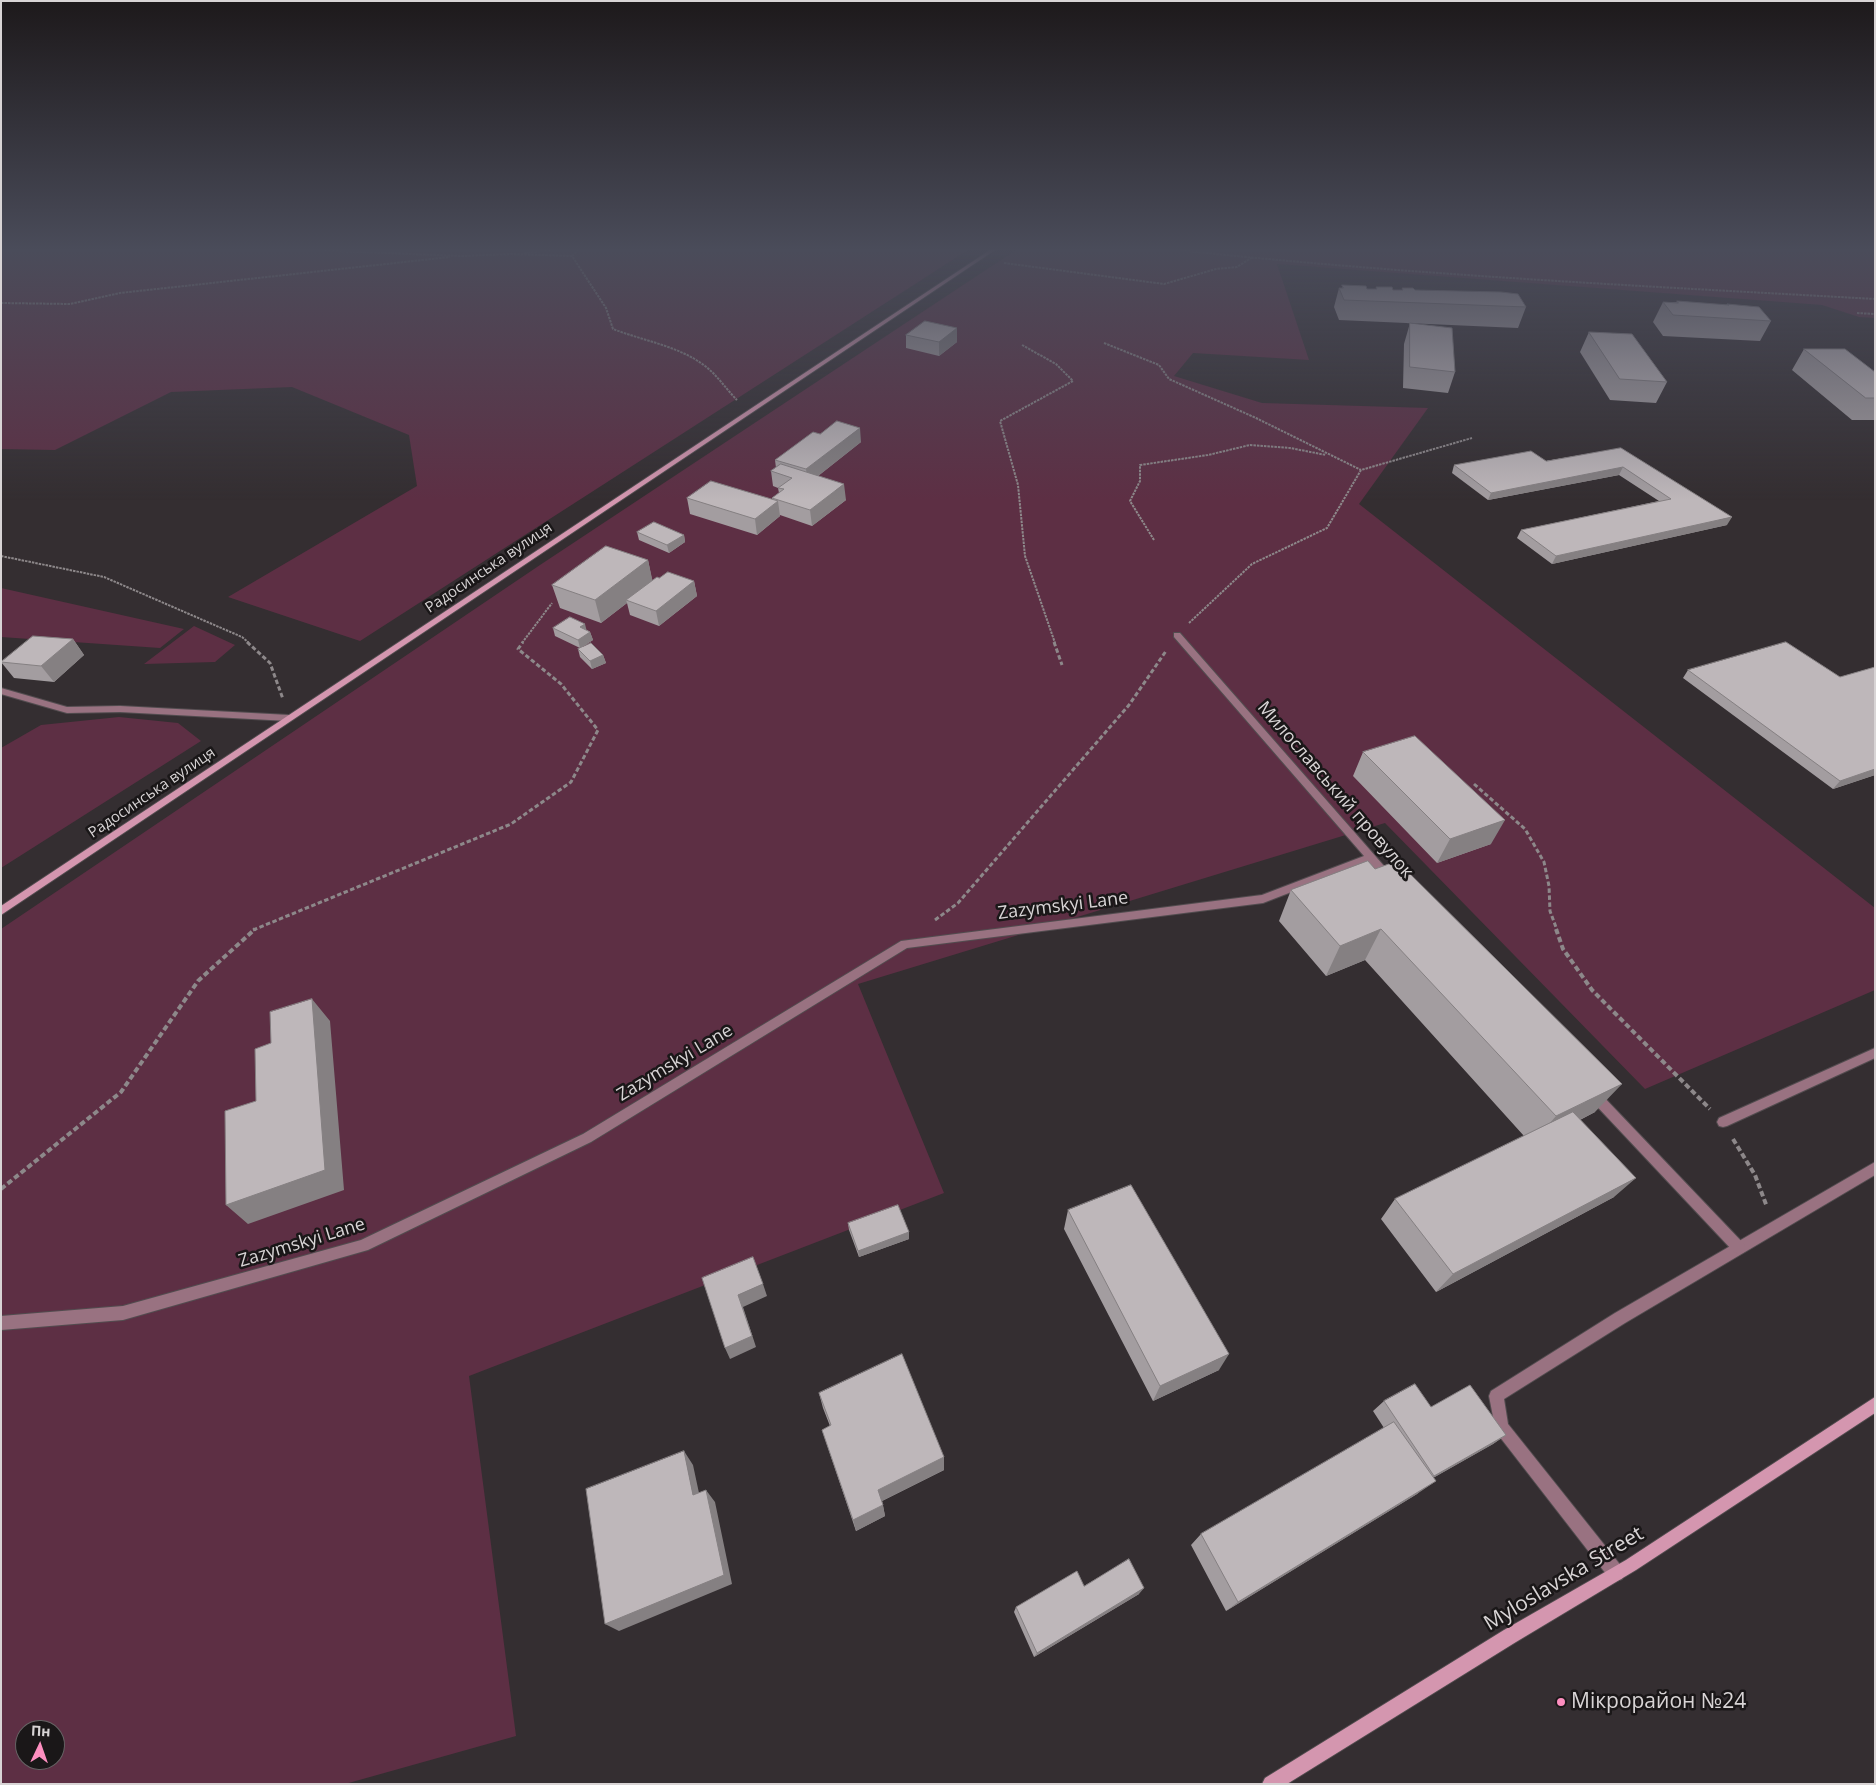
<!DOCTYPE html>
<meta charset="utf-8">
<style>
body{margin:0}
#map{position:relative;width:1876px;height:1785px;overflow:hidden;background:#342e31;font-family:"Open Sans",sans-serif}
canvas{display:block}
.frame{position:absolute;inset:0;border:2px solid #d8d4d5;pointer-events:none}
.north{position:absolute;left:15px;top:1720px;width:50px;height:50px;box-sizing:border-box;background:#1a1718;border:1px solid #666364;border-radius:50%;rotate:3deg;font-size:14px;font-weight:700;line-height:20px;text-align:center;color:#d8d4d5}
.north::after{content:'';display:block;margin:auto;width:18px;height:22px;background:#fd8ebf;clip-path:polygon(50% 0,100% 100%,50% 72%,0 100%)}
</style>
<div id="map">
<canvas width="1876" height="1785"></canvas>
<div class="frame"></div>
<div class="north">Пн</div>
</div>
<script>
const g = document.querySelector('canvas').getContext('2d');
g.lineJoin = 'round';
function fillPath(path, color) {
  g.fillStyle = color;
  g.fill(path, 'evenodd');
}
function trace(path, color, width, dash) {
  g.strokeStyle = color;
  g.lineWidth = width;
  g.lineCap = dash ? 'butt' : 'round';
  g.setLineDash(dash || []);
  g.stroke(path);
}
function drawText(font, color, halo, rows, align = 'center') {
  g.font = font + ' "Open Sans",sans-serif';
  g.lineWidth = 5;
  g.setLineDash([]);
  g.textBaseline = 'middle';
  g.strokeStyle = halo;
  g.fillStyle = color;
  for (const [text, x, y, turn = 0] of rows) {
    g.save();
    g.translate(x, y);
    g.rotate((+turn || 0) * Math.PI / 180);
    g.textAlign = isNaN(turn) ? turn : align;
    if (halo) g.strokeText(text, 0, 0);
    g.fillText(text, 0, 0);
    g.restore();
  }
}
fillPath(new Path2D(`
 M1,250h967l-608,391 -132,-44 189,-111 -8,-51 -117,-48 -121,5 -116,58 -54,-1z
 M1016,250h859v68l-16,-1 -37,-12 -545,-41 32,96 -116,-7 -19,23 88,27 166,5 -69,96 516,404v82l-230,99 -260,-266 -527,161 86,209 -475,183 47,360 -171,48h-344v-855l539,-364zM25,1730h30v30h-30z
 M1,588l183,41 -24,19 -159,-11z
 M194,626l41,19 -20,17 -71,2z
 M119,717l59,6 23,18 -200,127v-120l40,-23z`), '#5d2f44');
const service = new Path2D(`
 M1,688l66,19 53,-1 169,9 4,3 -4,3 -169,-9 -53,1 -66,-19z
 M1875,1048v10l-148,68 -4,1 -4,-1 -2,-4 2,-4z
 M1875,1162v13l-250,148 -121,76 4,25 114,143 2,6 -2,6 -6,2 -6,-2 -114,-147 -7,-36 2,-5 124,-78z`);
const minor = new Path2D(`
 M1174,633h6l211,241 2,3 -2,3h-6l-16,-18 -106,41 -356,45 -316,194 -223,108 -245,70 -122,10v-14l122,-10 238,-66 222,-106 318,-193 361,-46 102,-39 -190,-219z
 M1594,1090l4,1 146,153 1,4 -1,4 -5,2 -5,-2 -144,-153 -2,-4 2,-4z`);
const secondary = new Path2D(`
 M990,250h5l-994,665v-9z
 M1875,1397v16l-239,157 -120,72 -229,142h-25l3,-6 239,-148 122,-70z`);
trace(service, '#524c4f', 2);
trace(minor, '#524c4f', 2);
trace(secondary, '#524c4f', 2);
trace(new Path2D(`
 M311,250l151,6 49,-2 61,2 34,52 7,21c31,12 66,17 92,37 13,10 21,23 32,34
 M1178,250c232,25 465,36 697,49
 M524,253l26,-3
 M572,256l6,-6
 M1004,263l160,21 52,-15 21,-2 14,-9
 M1,303l69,1 50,-11 330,-36
 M1857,313l18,1
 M1104,343l55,22 10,14 87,39 105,52
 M1022,345l34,19 17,17 -73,40 18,64 7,71 30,87
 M1154,540l-24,-39 10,-20v-16l68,-10 42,-10 40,3 36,7
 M1,556l103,21 138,60 7,6
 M1189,623l63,-59 75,-36 34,-58 111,-32
 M522,643l30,-40`), '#8d888a', 2, [2.5, 1]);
trace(new Path2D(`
 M247,642l23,21 13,36
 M1054,642l8,23
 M1474,784l51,45 19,33 5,24 1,25 7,19
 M935,920l23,-17 171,-198 37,-54
 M253,930l258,-106 60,-42 27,-52 -37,-46 -43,-35 5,-7`), '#8d888a', 3, [4.5, 2.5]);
trace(new Path2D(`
 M1556,929l7,20 29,41 118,119
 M1733,1139l22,36 12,32
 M1,1189l120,-97 77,-111 57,-52`), '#8d888a', 4, [5.5, 3]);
fillPath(service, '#997281');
fillPath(minor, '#997281');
fillPath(secondary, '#d496af');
fillPath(new Path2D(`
 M1342,285l25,4h9v-2l17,3h9v-2l13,2 111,17 -8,21 -179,-8 -5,-13 5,-19h3z
 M1677,301l49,4 1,-1 44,17 -11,20 -97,-5 -10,-14 10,-20h14z
 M1410,323l45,49 -7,21 -45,-5 1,-44z
 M957,328v14l-18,14 -33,-8v-13z
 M1589,332l78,50 -11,21 -46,-3 -30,-48z
 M1804,349l71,23v48h-23l-60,-50z
 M820,434l41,8 -43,34 28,24 -34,26 -32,-11v1l-23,19 -67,-21 -3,-16 85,1v-1l7,-5 -1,-5 -5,-2 -2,-15 5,-3 -1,-8z
 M1621,448l106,77 -175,39 -35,-26 4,-8 138,-29 -40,-26 -131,25 -36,-27 2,-8 92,-4z
 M637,532l47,3 1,7 -16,11 -30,-13z
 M648,560l4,20 7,-2 35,3 3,15 -38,30 -29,-11 -3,-12 -26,20 -41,-15 -8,-23z
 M553,628l34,2 3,2 3,8 -11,7 21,8 3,8 -14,6 -12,-12 -2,-8 2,-1 -25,-12z
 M73,639l11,16 -30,27 -40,-4 -13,-16z
 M1875,667v108l-42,14 -150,-111 5,-8 152,7z
 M1363,752l128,92 -54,19 -84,-87z
 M1368,861l227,251 -15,8 34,77 -178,95 -55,-73 14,-20 129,-63 -159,-176 -39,16 -47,-55 12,-31z
 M1068,1210l151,160 -66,31 -89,-172z
 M848,1223l61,9v7l-50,18 -10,-27z
 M819,1393l125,64v13l-62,31 3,15 -29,15 -34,-101 8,-4 -7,-18z
 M1384,1401l47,6 75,28 -13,9 -60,34 -16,16 -191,117 -35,-66 10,-11 183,-106 -11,-17z
 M1084,1586l55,8 -105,63 -20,-45 2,-5z`), '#a39da0');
fillPath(new Path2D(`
 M957,328v14l-18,14v-14z
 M860,428l1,14 -53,42 -2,-15z
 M1623,467l-4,8 -131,25 3,-7z
 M844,484l2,16 -34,26 -2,-16z
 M778,501l2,15 -23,19 -2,-16z
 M1732,517l-5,8 -175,39 4,-8z
 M684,535l1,7 -16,11 -2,-8z
 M648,560l5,23 -27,17 1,3 -26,20 -6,-23z
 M694,581l3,15 -38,30 -3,-15z
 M585,624l2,8 -7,-5z
 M590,632l3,8 -13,8 -2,-8z
 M73,639l11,16 -30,27 -13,-16z
 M603,655l3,8 -14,6 -2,-8z
 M1875,769v6l-42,14 7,-8z
 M1505,820l-14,24 -54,19 13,-24z
 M1381,929l-16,31 -39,16 14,-30z
 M312,999l18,22 14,169 -96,34 -22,-19z
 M1622,1084l-27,28 -63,32 24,-28z
 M1636,1178l-22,19 -178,95 17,-18z
 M909,1232v7l-50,18 -1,-6z
 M763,1284l4,12 -24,11 13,40 -26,12 -5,-11 13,-53z
 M1229,1354l-10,16 -66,31 7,-15z
 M1506,1435l-13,9 -71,40 12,-8z
 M684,1451l9,14 9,42 -9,-12z
 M944,1457v13l-64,32 -2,-12z
 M1436,1481l-19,13 -191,117 12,-9z
 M706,1490l9,12 17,82 -113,47 -14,-7z
 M883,1505l2,11 -29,15 -3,-11z
 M1144,1588l-5,6 -105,63 3,-4z`), '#858082');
const building = new Path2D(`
 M1342,285l24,1 1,3h10l-1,-2h16l1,3h10l-1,-2h11l2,2 86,2 17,2 8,13 -182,-7 -5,-12h4z
 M1677,301l52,4 -2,-1 32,3 12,14 -98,-6 -10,-13 15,1z
 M925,321l32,7 -18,14 -33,-7z
 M1410,323l42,5 3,44 -45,-5z
 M1589,332l43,2 35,48 -47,-3z
 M1804,349h41l30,23v26h-9z
 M837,421l23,7 -54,41 -31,-9 38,-28 7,2z
 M1621,448l111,69 -176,39 -35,-26 150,-31 -48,-32 -132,26 -37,-28 77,-14 15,10z
 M781,464l63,20 -34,26 -38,-12 12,-9 -6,-1 14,-10 -21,-7z
 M711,481l67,20 -23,18 -68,-21z
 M654,522l30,13 -17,10 -30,-13z
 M606,546l42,14 -53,40 -43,-15z
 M668,572l26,9 -38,30 -30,-11 31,-23 2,1z
 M570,617l15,7 -5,3 10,5 -12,8 -25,-12z
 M33,636l40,3 -32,27 -40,-4z
 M1786,642l54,35 35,-10v102l-35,12 -152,-111z
 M591,643l12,12 -13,6 -12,-12z
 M1415,736l90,84 -55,19 -87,-87z
 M1368,861l7,8 22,-8 225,223 -66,32 -175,-187 -41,17 -49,-56z
 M312,999l13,171 -99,35 -1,-94 31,-10 -1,-52 16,-6 -1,-31z
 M1573,1112l63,66 -183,96 -58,-75z
 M1131,1185l98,169 -69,32 -92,-176z
 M898,1205l11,27 -51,19 -10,-28z
 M753,1257l10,27 -25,11 14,41 -27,12 -23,-70z
 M902,1354l42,103 -66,33 5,15 -30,15 -31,-90 9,-5 -12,-32z
 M1415,1384l16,23 39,-22 36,50 -72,41 -50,-75z
 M1394,1422l42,59 -198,121 -37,-68z
 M684,1451l9,44 13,-5 18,85 -119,49 -19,-135z
 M1129,1559l15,29 -107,65 -21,-46 61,-36 7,15z`);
fillPath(building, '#beb7ba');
trace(building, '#858082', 1);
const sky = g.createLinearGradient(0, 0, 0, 500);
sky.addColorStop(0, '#1d191b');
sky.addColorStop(0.5, '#4a4c5a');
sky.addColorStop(1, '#4a4c5a00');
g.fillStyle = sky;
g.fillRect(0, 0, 1876, 500);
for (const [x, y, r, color] of [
 [1561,1702,5,"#fd8ebf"]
]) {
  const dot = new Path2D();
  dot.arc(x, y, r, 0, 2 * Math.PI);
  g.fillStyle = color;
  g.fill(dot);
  trace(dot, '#1a1718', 2);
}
drawText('15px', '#d8d4d5', '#1a1718', [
 ["Радосинська вулиця",489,568,-34],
 ["Радосинська вулиця",152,793,-34]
]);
drawText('18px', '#d8d4d5', '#1a1718', [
 ["Милославський провулок",1335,790,49],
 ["Zazymskyi Lane",1063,906,-7],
 ["Zazymskyi Lane",675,1063,-31],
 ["Zazymskyi Lane",302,1243,-17]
]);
drawText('21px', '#d8d4d5', '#1a1718', [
 ["Myloslavska Street",1564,1579,-31]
]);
drawText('21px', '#d8d4d5', '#1a1718', [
 ["Мікрорайон №24",1571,1702]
], 'left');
</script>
